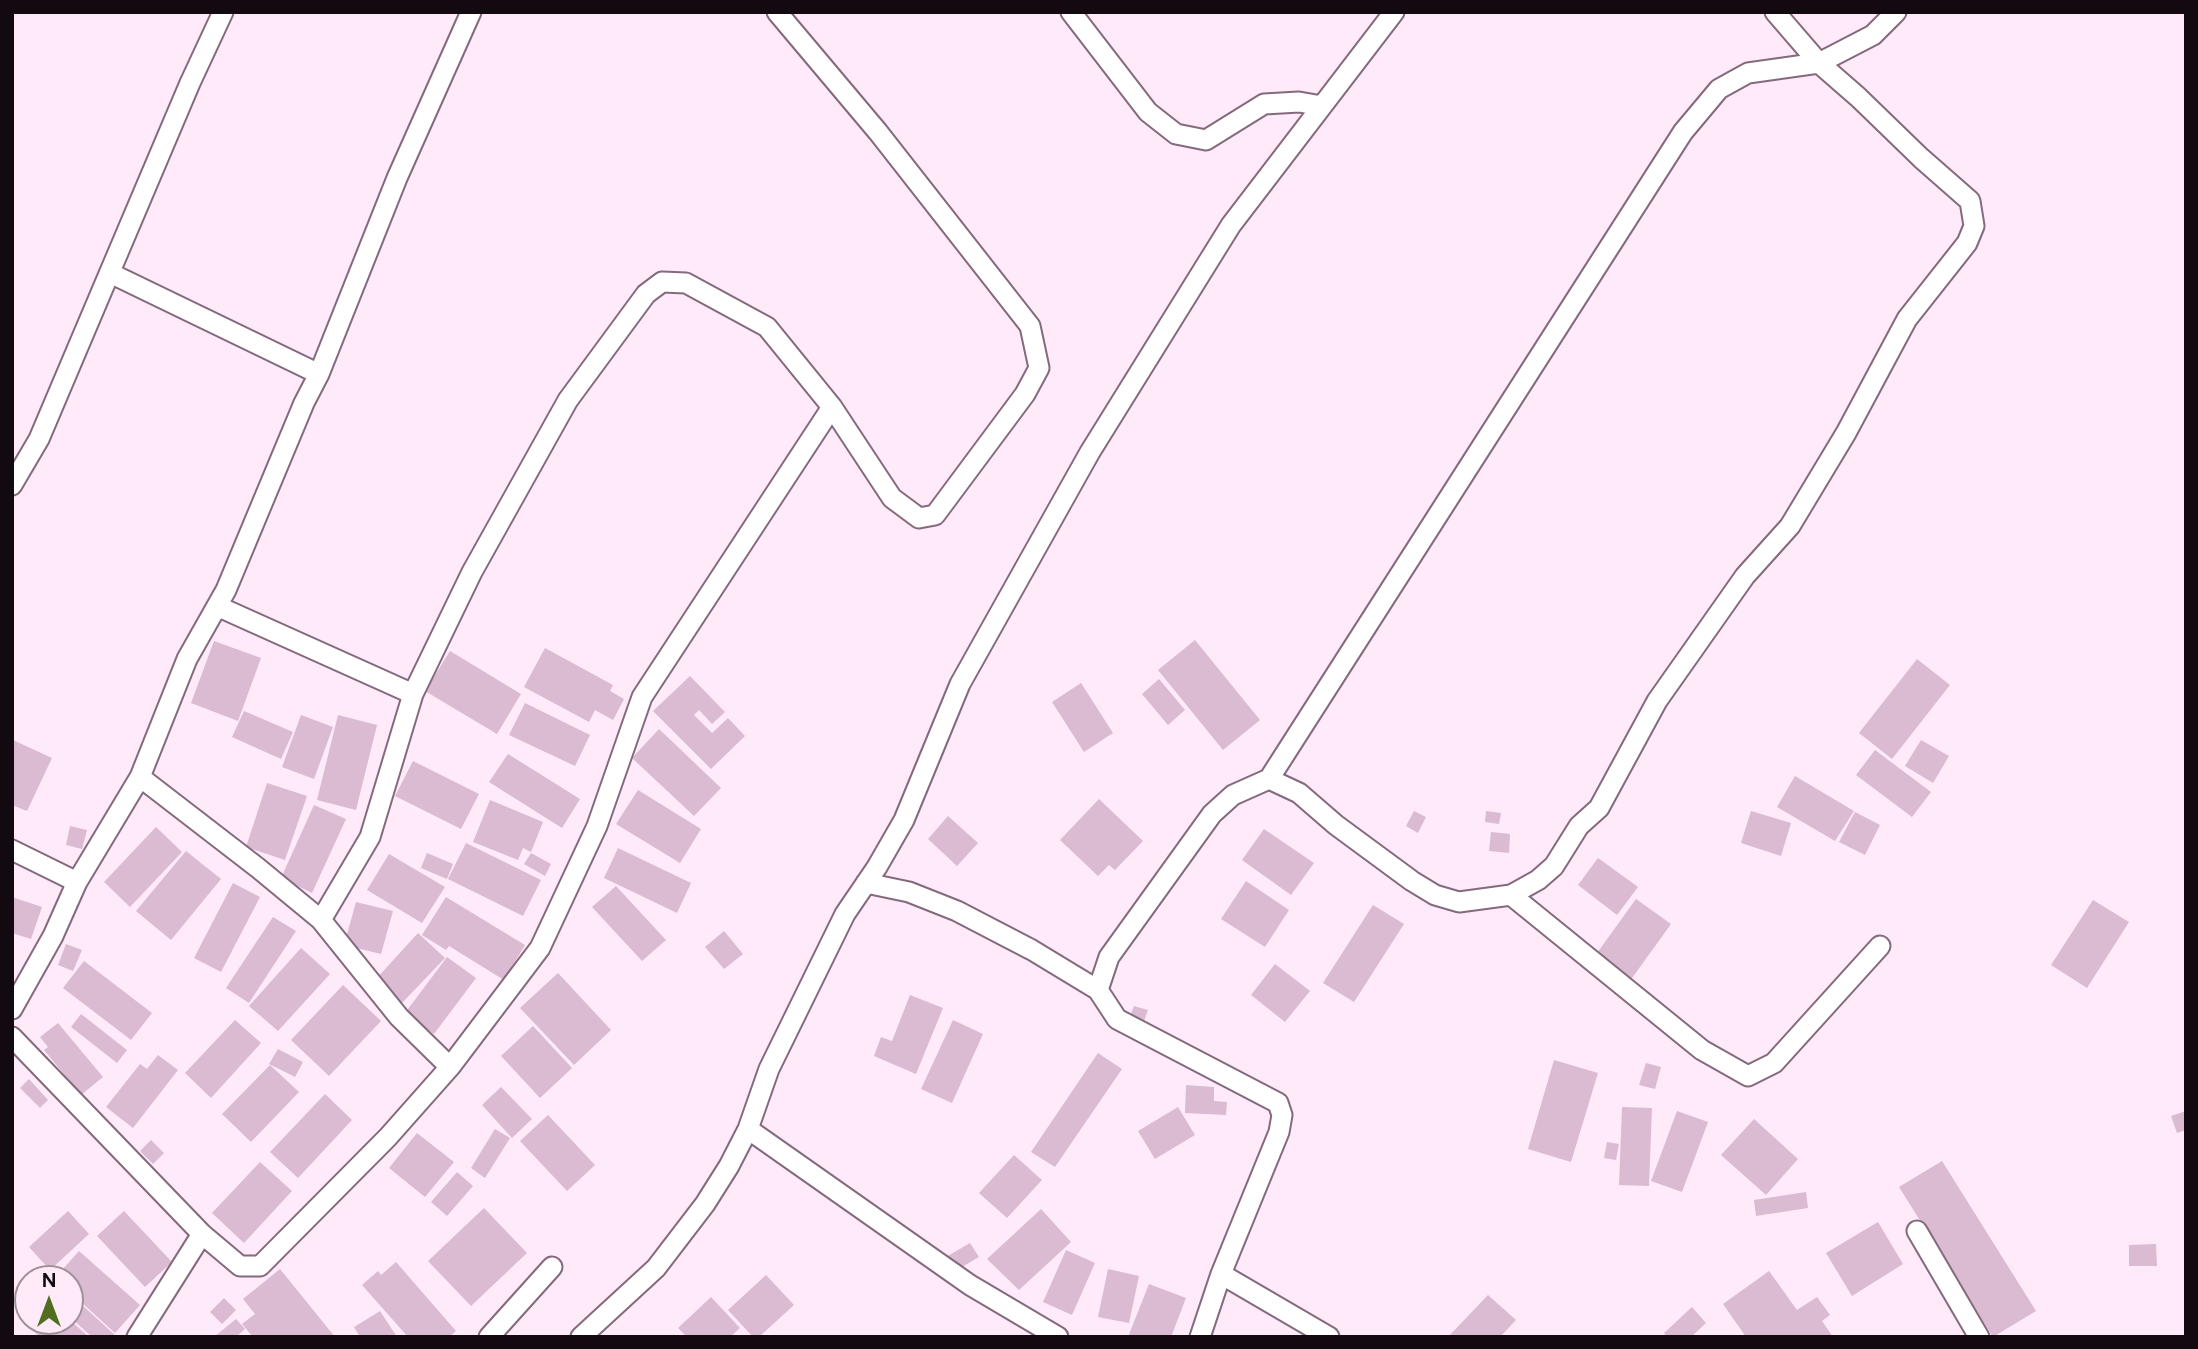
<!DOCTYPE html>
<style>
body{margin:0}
#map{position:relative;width:2198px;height:1349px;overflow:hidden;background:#feeaf8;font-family:Figtree,sans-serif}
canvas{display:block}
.frame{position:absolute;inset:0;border:14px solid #130911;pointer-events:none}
.north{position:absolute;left:14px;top:1265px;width:70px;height:70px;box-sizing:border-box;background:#feeaf8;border:2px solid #a0909c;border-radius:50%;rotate:0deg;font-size:19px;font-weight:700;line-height:28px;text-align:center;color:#130911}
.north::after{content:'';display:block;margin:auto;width:24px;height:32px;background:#526d20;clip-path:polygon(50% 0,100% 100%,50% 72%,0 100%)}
</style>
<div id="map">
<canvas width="2198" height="1349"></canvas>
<div class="frame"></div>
<div class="north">N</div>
</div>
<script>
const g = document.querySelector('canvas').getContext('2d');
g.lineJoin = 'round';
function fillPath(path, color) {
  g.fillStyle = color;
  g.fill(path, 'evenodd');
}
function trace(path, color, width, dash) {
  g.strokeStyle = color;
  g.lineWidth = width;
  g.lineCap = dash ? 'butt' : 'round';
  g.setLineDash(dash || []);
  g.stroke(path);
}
fillPath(new Path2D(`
 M1195,640l65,80 -37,30 -65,-80z
 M214,641l47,17 -23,63 -47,-18z
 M545,648l68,37 -3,6 14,8 -11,21 -18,-10 -6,12 -65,-35z
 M450,651l71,43 -24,40 -72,-43z
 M1917,659l33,26 -58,74 -33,-26z
 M690,676l35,36 -13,12 -13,-14 -5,5 18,18 16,-15 17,18 -34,33 -58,-58z
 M1159,679l26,31 -17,15 -26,-31z
 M1081,683l32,50 -29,19 -32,-50z
 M525,703l65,32 -15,31 -66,-31z
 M244,711l49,21 -12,27 -49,-22z
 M301,715l32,12 -19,52 -32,-12z
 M338,715l39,10 -21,85 -39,-10z
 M659,729l62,59 -27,28 -62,-58z
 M13,740l39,18 -25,53 -15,-6z
 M1921,740l28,16 -16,27 -28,-17z
 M1875,750l56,42 -19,25 -56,-42z
 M508,754l72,45 -18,29 -73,-46z
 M413,761l66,33 -18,35 -66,-33z
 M1795,776l59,35 -19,30 -58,-34z
 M267,783l40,13 -22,64 -39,-13z
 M638,790l63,39 -21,34 -64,-39z
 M1099,799l44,42 -28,29 -6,-5 -11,11 -38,-36z
 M490,800l53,22 -12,30 -8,-4 -5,12 -45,-18z
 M314,805l32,14 -34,74 -31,-15z
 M1414,811l12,6 -8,16 -12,-7z
 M1486,811l15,2 -2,11 -14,-2z
 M1751,811l40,12 -10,33 -40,-13z
 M1855,812l25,13 -15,30 -26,-13z
 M948,816l30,27 -21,23 -29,-27z
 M70,826l17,4 -5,19 -16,-4z
 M156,827l26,25 -52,55 -26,-25z
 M1264,829l50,34 -23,32 -49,-35z
 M1491,832l19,2 -1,19 -20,-2z
 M466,843l75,37 -18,36 -75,-37z
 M618,848l73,35 -14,30 -73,-35z
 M186,851l35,28 -50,61 -35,-29z
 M427,853l26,11 -6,15 -26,-11z
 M531,853l20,11 -6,12 -21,-12z
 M389,854l56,33 -23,36 -55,-33z
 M1598,858l40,29 -21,28 -39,-30z
 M1246,881l43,29 -24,37 -44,-28z
 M233,883l27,14 -39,75 -27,-14z
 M616,886l50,54 -24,21 -50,-54z
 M12,897l30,10 -11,32 -19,-6z
 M446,897l79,48 -21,35 -55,-34 -3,4 -24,-15z
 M1636,899l35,25 -44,61 -35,-25z
 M2093,900l36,22 -42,66 -36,-23z
 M356,902l37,9 -12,43 -37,-9z
 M1373,905l31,19 -50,78 -31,-19z
 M273,917l23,14 -47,72 -23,-15z
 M724,931l19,23 -19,15 -19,-22z
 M418,933l27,25 -43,45 -26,-24z
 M66,944l16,6 -9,21 -15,-6z
 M301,948l29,26 -52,57 -29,-25z
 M447,957l29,21 -42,56 -29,-21z
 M84,961l68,52 -21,27 -68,-52z
 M1275,964l35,27 -25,31 -34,-27z
 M558,973l53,57 -37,35 -54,-57z
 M343,985l38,36 -52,55 -38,-36z
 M910,995l33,13 -27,66 -42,-18 7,-19 11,4z
 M1134,1006l14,4 -5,14 -14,-5z
 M81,1014l46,36 -10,13 -46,-36z
 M235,1020l26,23 -50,55 -26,-25z
 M953,1020l30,14 -31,69 -31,-14z
 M58,1023l45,54 -22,18 -37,-45 4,-3 -8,-10z
 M533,1026l39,42 -32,30 -39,-42z
 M278,1049l25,13 -8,15 -26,-13z
 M1098,1053l24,16 -67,98 -24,-15z
 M158,1055l20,15 -45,58 -27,-21 34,-43 7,5z
 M1554,1060l44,13 -27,89 -43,-13z
 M1646,1063l15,4 -6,22 -16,-4z
 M270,1065l29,27 -48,50 -29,-28z
 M29,1079l19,21 -8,8 -20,-20z
 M1186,1085l28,2v14l13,1 -1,13 -41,-2z
 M501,1087l31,32 -20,19 -30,-33z
 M325,1094l27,26 -54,58 -28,-26z
 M1178,1107l17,28 -40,24 -17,-28z
 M1622,1107l30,1 -3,78 -30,-1z
 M1677,1111l31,11 -26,70 -31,-11z
 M2186,1111v19l-9,3 -6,-17z
 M548,1115l47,50 -28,26 -47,-50z
 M1754,1119l44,40 -32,36 -45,-40z
 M495,1129l15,9 -25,40 -14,-10z
 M417,1133l37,29 -29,35 -36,-29z
 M151,1140l13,13 -11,11 -13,-13z
 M1607,1142l12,2 -3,16 -12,-2z
 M1014,1155l28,25 -35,38 -28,-25z
 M1942,1161l94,150 -43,26 -94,-150z
 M260,1162l32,29 -48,52 -32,-30z
 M457,1172l16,14 -26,30 -16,-14z
 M1806,1192l2,16 -52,8 -2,-16z
 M484,1208l43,45 -56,53 -43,-45z
 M1041,1209l30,33 -52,48 -32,-31z
 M68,1211l21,23 -39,36 -21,-23z
 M124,1211l48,51 -27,25 -48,-51z
 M1878,1222l25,42 -51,32 -26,-43z
 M970,1243l9,14 -24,14 -9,-14z
 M2156,1244l1,22h-28v-21z
 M1066,1250l29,13 -23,52 -29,-13z
 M79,1251l61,54 -25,28 -45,-41v-13h-16z
 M396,1262l60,69 -7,6h-41l-46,-52 16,-14 3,4z
 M280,1269l55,68h-82l-11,-13 13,-10 -12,-15z
 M1108,1269l31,7 -10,47 -31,-6z
 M1769,1271l28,39 20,-13 13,18 -8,6 11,16h-87l-23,-33z
 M766,1275l28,30 -35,32h-6l-25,-27z
 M1149,1284l37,14 -15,39h-43z
 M70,1294l47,43h-25l-22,-20z
 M1488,1295l28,25 -16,17h-52z
 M711,1297l29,31 -10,9h-43l-9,-9z
 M224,1298l12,12 -14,14 -12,-12z
 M1692,1307l14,16 -15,14h-24l-3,-4z
 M380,1311l17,26h-37l-6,-10z
 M236,1319l9,10 -9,8h-22z
 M29,1321h42l18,16h-49l-14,-13z`), '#dabbd1');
const street = new Path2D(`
 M1071,12l77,100 28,22 30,6 58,-36 35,-2 23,4
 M110,273l209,101
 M12,485l27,-46 151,-356 33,-71
 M217,606l196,88 59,-122 96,-172 78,-106 16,-12 24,1 81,44 65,80 60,91 27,20 16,-3 90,-121 14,-26 -9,-42 -152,-194 -101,-120
 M140,777l118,91 63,52 78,97 51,50
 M1269,779l414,-647 36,-43 29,-16 71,-10 54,-28 23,-23
 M12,850l65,32
 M866,883l43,9 48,19 75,39 66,40 11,-33 103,-143 21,-19 36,-16 30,14 37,32 76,56 23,14 24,7 52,-7 27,-15 16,-14 25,-40 20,-18 58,-107 88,-125 45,-50 56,-93 61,-114 60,-76 7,-17 -4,-25 -49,-43 -63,-61 -39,-34 -44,-51
 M1511,895l191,155 46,26 26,-13 106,-117
 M321,920l49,-83 43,-143
 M1098,990l19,29 161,84 4,12 -3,17 -58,142 -21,63
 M12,1009l41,-73 24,-54 63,-105 47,-118 39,-69 78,-187 15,-29 78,-196 74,-166
 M12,1037l190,197 38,32h20l128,-129 62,-70 90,-119 57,-122 45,-129 190,-290
 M748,1129l222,156 88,52
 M1917,1231l62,106
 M1221,1274l108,63
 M137,1337l65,-103
 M489,1337l63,-70
 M581,1337l75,-69 49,-64 24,-38 19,-37 21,-60 76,-155 32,-47 27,-47 56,-136 130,-232 141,-227 163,-213`);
trace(street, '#85697d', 23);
trace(street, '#fff', 19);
</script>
